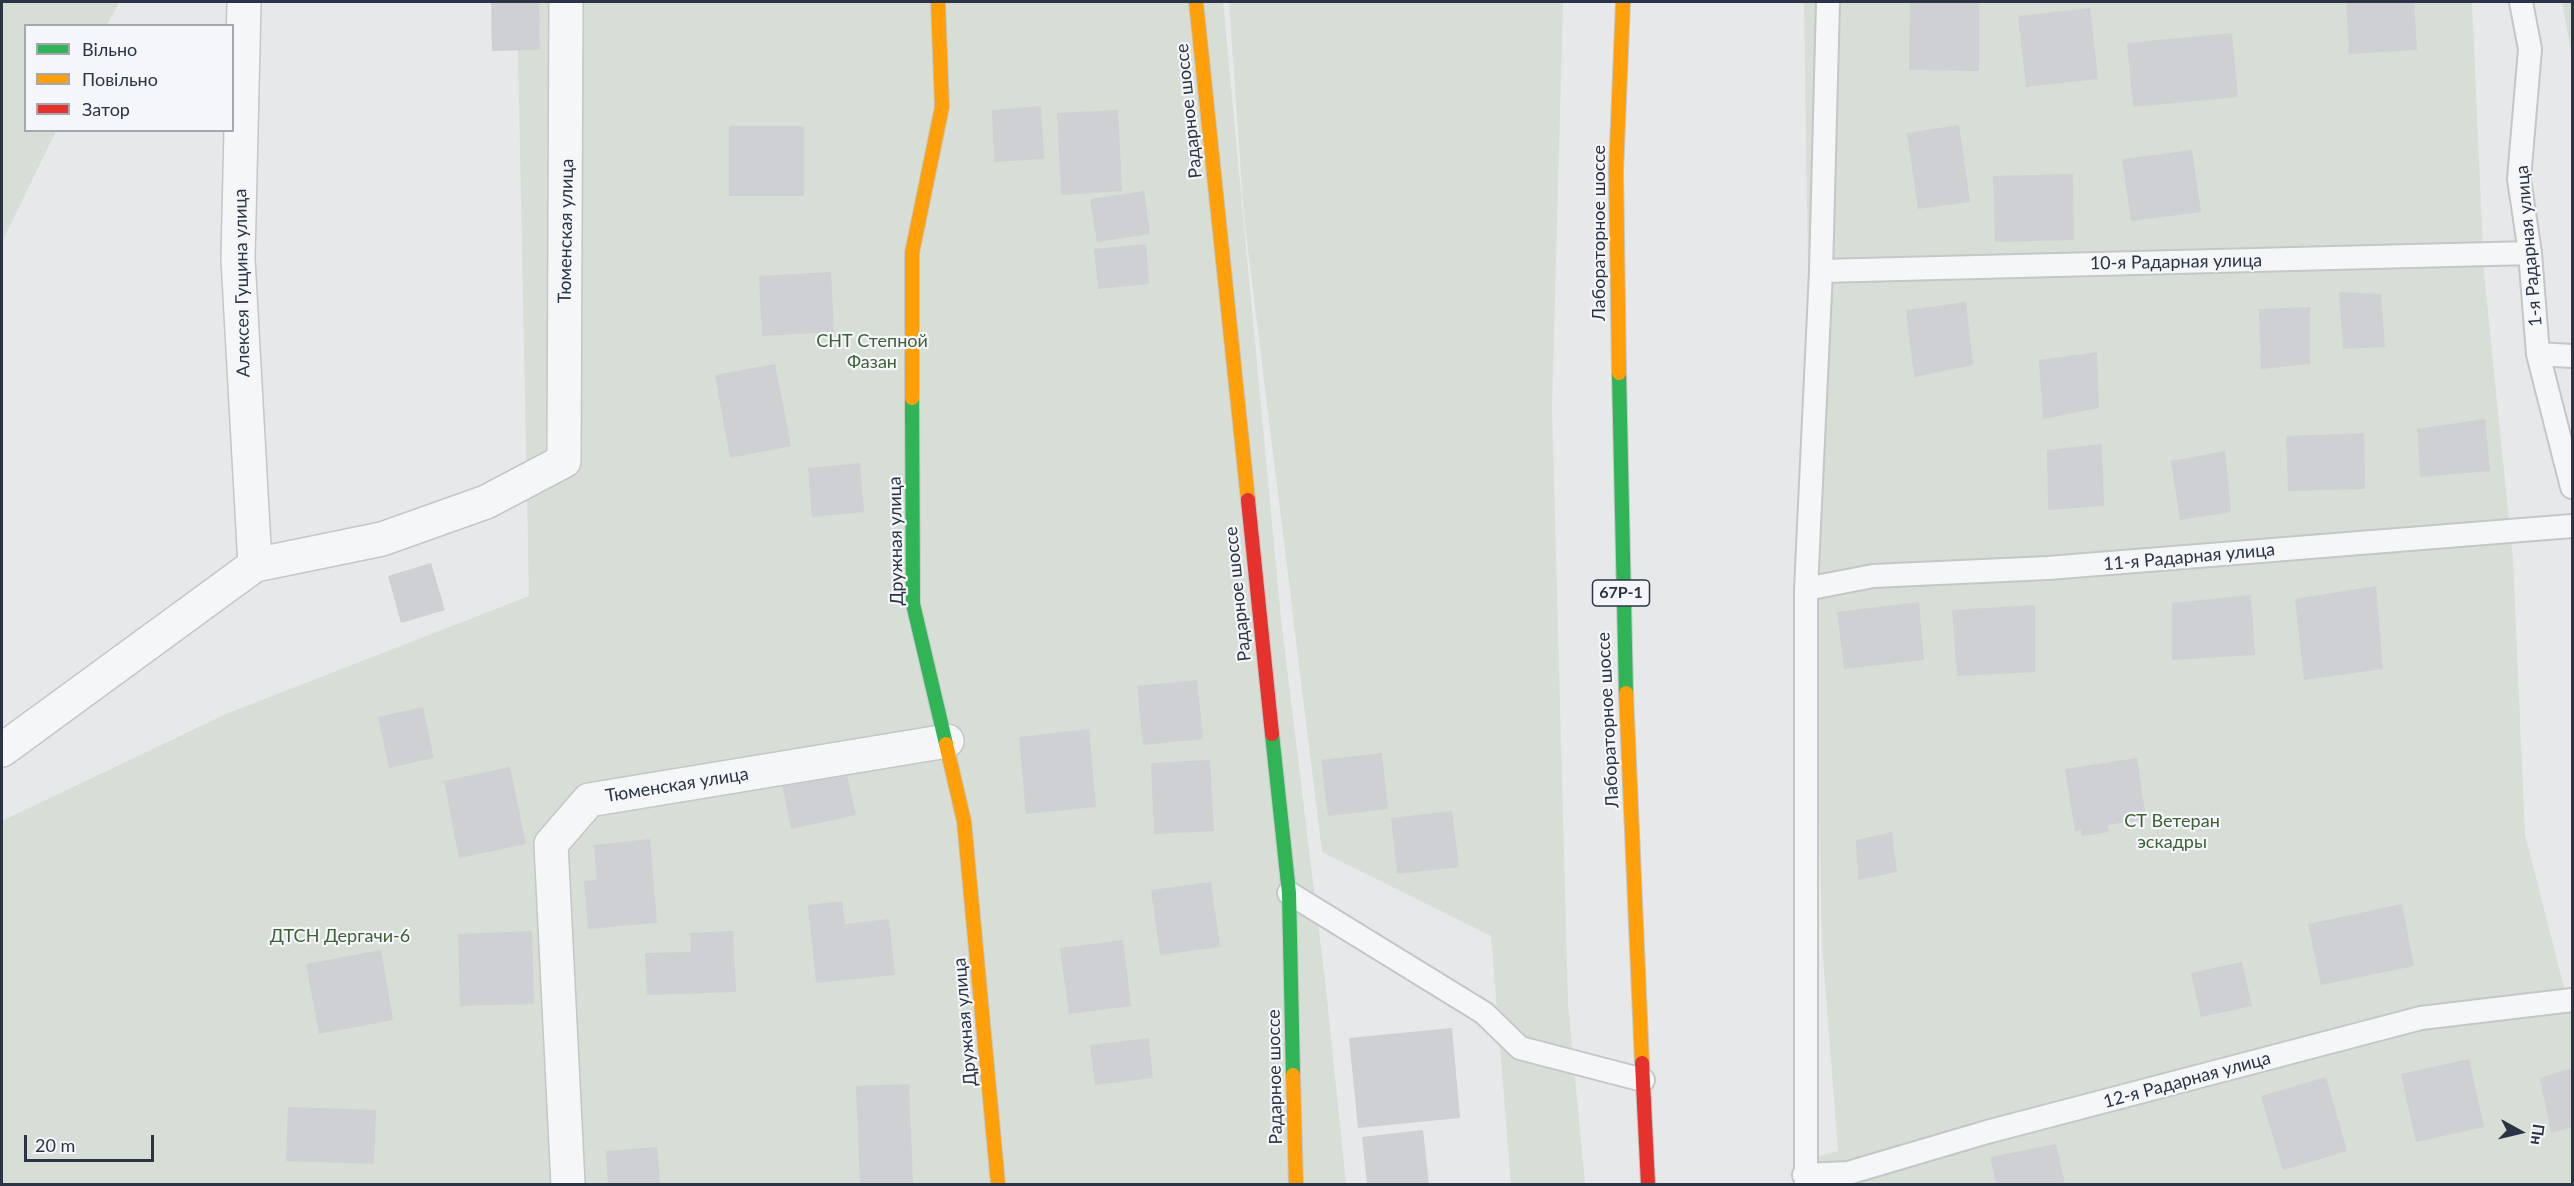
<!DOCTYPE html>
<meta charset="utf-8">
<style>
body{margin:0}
#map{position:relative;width:2574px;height:1186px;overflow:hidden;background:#e6e8ea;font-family:Lato,sans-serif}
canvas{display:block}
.frame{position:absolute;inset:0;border:3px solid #2b3445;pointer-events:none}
.legend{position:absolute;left:24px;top:24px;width:210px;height:108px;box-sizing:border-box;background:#f4f6f9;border:2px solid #a4a8b1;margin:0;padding:8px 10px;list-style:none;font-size:18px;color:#2b3445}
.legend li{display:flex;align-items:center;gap:12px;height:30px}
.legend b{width:30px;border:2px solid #a4a8b1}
.north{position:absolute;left:2490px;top:1102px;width:60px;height:60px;-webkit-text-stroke:4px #f4f6f9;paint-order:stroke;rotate:98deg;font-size:16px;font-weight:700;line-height:24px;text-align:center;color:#2b3445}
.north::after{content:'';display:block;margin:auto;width:21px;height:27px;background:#2b3445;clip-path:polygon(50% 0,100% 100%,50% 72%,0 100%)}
.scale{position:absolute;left:24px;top:1135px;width:130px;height:27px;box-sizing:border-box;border:3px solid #2b3445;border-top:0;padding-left:8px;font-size:18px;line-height:21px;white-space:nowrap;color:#2b3445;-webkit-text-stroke:4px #f4f6f9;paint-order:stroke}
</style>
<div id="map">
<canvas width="2574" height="1186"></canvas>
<div class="frame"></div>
<ul class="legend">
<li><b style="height:8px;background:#30b455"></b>Вільно</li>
<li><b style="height:8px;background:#ff9f0a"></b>Повільно</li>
<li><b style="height:8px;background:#e5322d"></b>Затор</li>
</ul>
<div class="north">Пн</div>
<div class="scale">20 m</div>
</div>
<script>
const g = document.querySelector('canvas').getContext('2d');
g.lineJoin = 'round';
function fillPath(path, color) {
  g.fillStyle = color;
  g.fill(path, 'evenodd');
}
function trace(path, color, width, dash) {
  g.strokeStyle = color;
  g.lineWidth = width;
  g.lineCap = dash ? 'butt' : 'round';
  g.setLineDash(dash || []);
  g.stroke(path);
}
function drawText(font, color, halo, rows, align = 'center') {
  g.font = font + ' Lato,sans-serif';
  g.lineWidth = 4.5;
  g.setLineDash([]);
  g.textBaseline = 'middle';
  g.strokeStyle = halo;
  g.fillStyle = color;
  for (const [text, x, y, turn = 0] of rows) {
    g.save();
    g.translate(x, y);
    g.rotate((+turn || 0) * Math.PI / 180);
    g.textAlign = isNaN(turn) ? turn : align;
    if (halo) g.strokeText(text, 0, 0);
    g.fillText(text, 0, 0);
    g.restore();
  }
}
fillPath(new Path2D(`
 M2,2h117l-12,23 -81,1v104l30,1 -54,111z
 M517,2h706l58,617 45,370 20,195h-1344v-363l224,-107 303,-118z
 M1229,2h334l-11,405 16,596 17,181h-74l-20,-248 -169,-84 -78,-635z
 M1804,2h668l12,271 29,287 12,275 47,184v165h-775l-2,-22 43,-11 -16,-207 -11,-476z
 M2562,2h10v55z`), '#d6ded6');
fillPath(new Path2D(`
 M491,2h48l1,48 -48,1z
 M1910,2h69v69l-70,-1z
 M2346,2h68l3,48 -68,4z
 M2090,8l8,71 -72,8 -8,-71z
 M2232,33l6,64 -105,10 -6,-64z
 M1041,106l3,53 -50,3 -2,-52z
 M1118,110l4,81 -61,4 -4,-82z
 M1959,125l11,77 -52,7 -11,-76z
 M729,126h75v70h-75z
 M2192,150l9,62 -70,9 -9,-62z
 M2073,174l1,66 -79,2 -2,-66z
 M1144,191l6,43 -53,8 -7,-43z
 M1146,244l3,40 -51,5 -4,-40z
 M831,272l3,60 -72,4 -3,-60z
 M2339,292l42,2 4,53 -42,2z
 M1966,302l7,63 -59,12 -8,-67z
 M2310,307v57l-49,5 -2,-60z
 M2097,352l2,56 -56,11 -4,-59z
 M775,364l16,82 -61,12 -15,-83z
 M2485,419l5,52 -70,6 -3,-48z
 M2364,433l1,56 -77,2 -2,-55z
 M2102,444l2,62 -56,4 -1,-60z
 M2225,451l6,61 -51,8 -9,-59z
 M860,463l4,49 -52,5 -4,-49z
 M431,563l14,47 -44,13 -13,-47z
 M2376,586l7,83 -79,11 -9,-81z
 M2251,595l4,60 -83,5v-57z
 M1919,602l5,58 -80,9 -7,-57z
 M2035,605v67l-78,4 -5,-66z
 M1197,680l6,59 -60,6 -6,-59z
 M423,707l11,51 -45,10 -11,-51z
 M1089,729l7,78 -70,7 -7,-77z
 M1382,753l6,56 -60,7 -7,-56z
 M2137,758l9,61 -38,6 1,7 -27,4 -1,-6 -6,1 -10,-62z
 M1210,760l4,71 -60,3 -3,-71z
 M510,767l16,77 -67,14 -15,-77z
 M846,771l10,44 -65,14 -9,-45z
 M1452,811l7,56 -62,7 -6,-56z
 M1892,832l5,40 -39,8 -2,-40z
 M650,839l7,84 -69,6 -4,-48 13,-1 -3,-35z
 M1211,882l9,65 -60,8 -9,-65z
 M842,901l3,23 44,-5 6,56 -79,8 -8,-78z
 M2402,904l12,62 -93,19 -13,-61z
 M532,931l2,73 -74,2 -2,-72z
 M733,931l3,61 -89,3 -2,-42 46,-1 -1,-19z
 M1123,940l8,66 -62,8 -9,-66z
 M381,950l12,70 -74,14 -13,-70z
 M2242,962l10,44 -51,11 -10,-44z
 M1452,1028l8,90 -102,10 -9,-90z
 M1149,1038l4,40 -58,7 -5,-40z
 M2469,1059l15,68 -68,15 -15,-68z
 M2572,1068v59l-21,6 -11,-55z
 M2326,1077l21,74 -64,19 -22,-74z
 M909,1084l4,100h-53l-4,-98z
 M288,1107l88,3 -2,54 -88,-3z
 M1423,1130l6,54h-62l-5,-47z
 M2056,1144l9,40h-69l-6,-27z
 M657,1147l3,37h-52l-2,-33z`), '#ced0d3');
const lane = new Path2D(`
 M2521,2l9,47 -11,130 11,74 8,101 34,133
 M1821,271l709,-18
 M2538,354l34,2
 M1806,589l67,-13 175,-8 524,-42
 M1289,893l195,120 36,35 123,32
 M1804,1175l44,-2 139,-41 434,-114 151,-18
 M1806,1184v-595l15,-318 7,-269`);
const street = new Path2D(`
 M244,2l-6,257 17,306
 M2,750l253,-185 127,-26 104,-37 78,-41 2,-459
 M568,1184l-17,-340 38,-44 358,-59`);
const fast = new Path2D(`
 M1619,373l7,320
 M912,398l1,206 33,140
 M1272,734l17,159 4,182`);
const slow = new Path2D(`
 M1196,2l52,498
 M1619,373l-3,-202 7,-169
 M912,398v-145l30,-146 -4,-105
 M1626,693l16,370
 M946,744l18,77 34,363
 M1293,1075l3,109`);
const jam = new Path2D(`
 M1248,500l24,234
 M1642,1063l6,121`);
trace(lane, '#c4c6c8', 26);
trace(street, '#c4c6c8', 36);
trace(fast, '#c4c6c8', 16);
trace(slow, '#c4c6c8', 16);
trace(jam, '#c4c6c8', 16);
trace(lane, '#f5f6f7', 22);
trace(street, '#f5f6f7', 33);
trace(fast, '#30b455', 14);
trace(slow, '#ff9f0a', 14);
trace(jam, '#e5322d', 14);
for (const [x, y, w] of [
 [1621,593,57]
]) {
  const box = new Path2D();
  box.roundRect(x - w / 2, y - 13, w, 26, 4.5);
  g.fillStyle = '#f4f6f9';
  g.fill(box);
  trace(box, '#2b3445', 1.5);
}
drawText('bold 16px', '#2b3445', null, [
 ["67Р-1",1621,593]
]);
drawText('18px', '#2b3445', '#f4f6f9', [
 ["Радарное шоссе",1189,111,-96],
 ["Тюменская улица",566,231,-89],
 ["Лабораторное шоссе",1599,233,-90],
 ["1-я Радарная улица",2529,246,-95],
 ["10-я Радарная улица",2176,262,-1],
 ["Алексея Гущина улица",242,283,-91],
 ["Дружная улица",896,541,-91],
 ["11-я Радарная улица",2189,557,-5],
 ["Радарное шоссе",1238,594,-96],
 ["Лабораторное шоссе",1608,720,-93],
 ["Тюменская улица",677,785,-9],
 ["Дружная улица",965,1022,-95],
 ["Радарное шоссе",1275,1077,-91],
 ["12-я Радарная улица",2187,1080,-15]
]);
drawText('18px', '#3f6138', '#f4f6f9', [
 ["СНТ Степной",872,341],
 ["Фазан",872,362],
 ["СТ Ветеран",2172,821],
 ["эскадры",2172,842],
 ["ДТСН Дергачи-6",340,936]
]);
</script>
